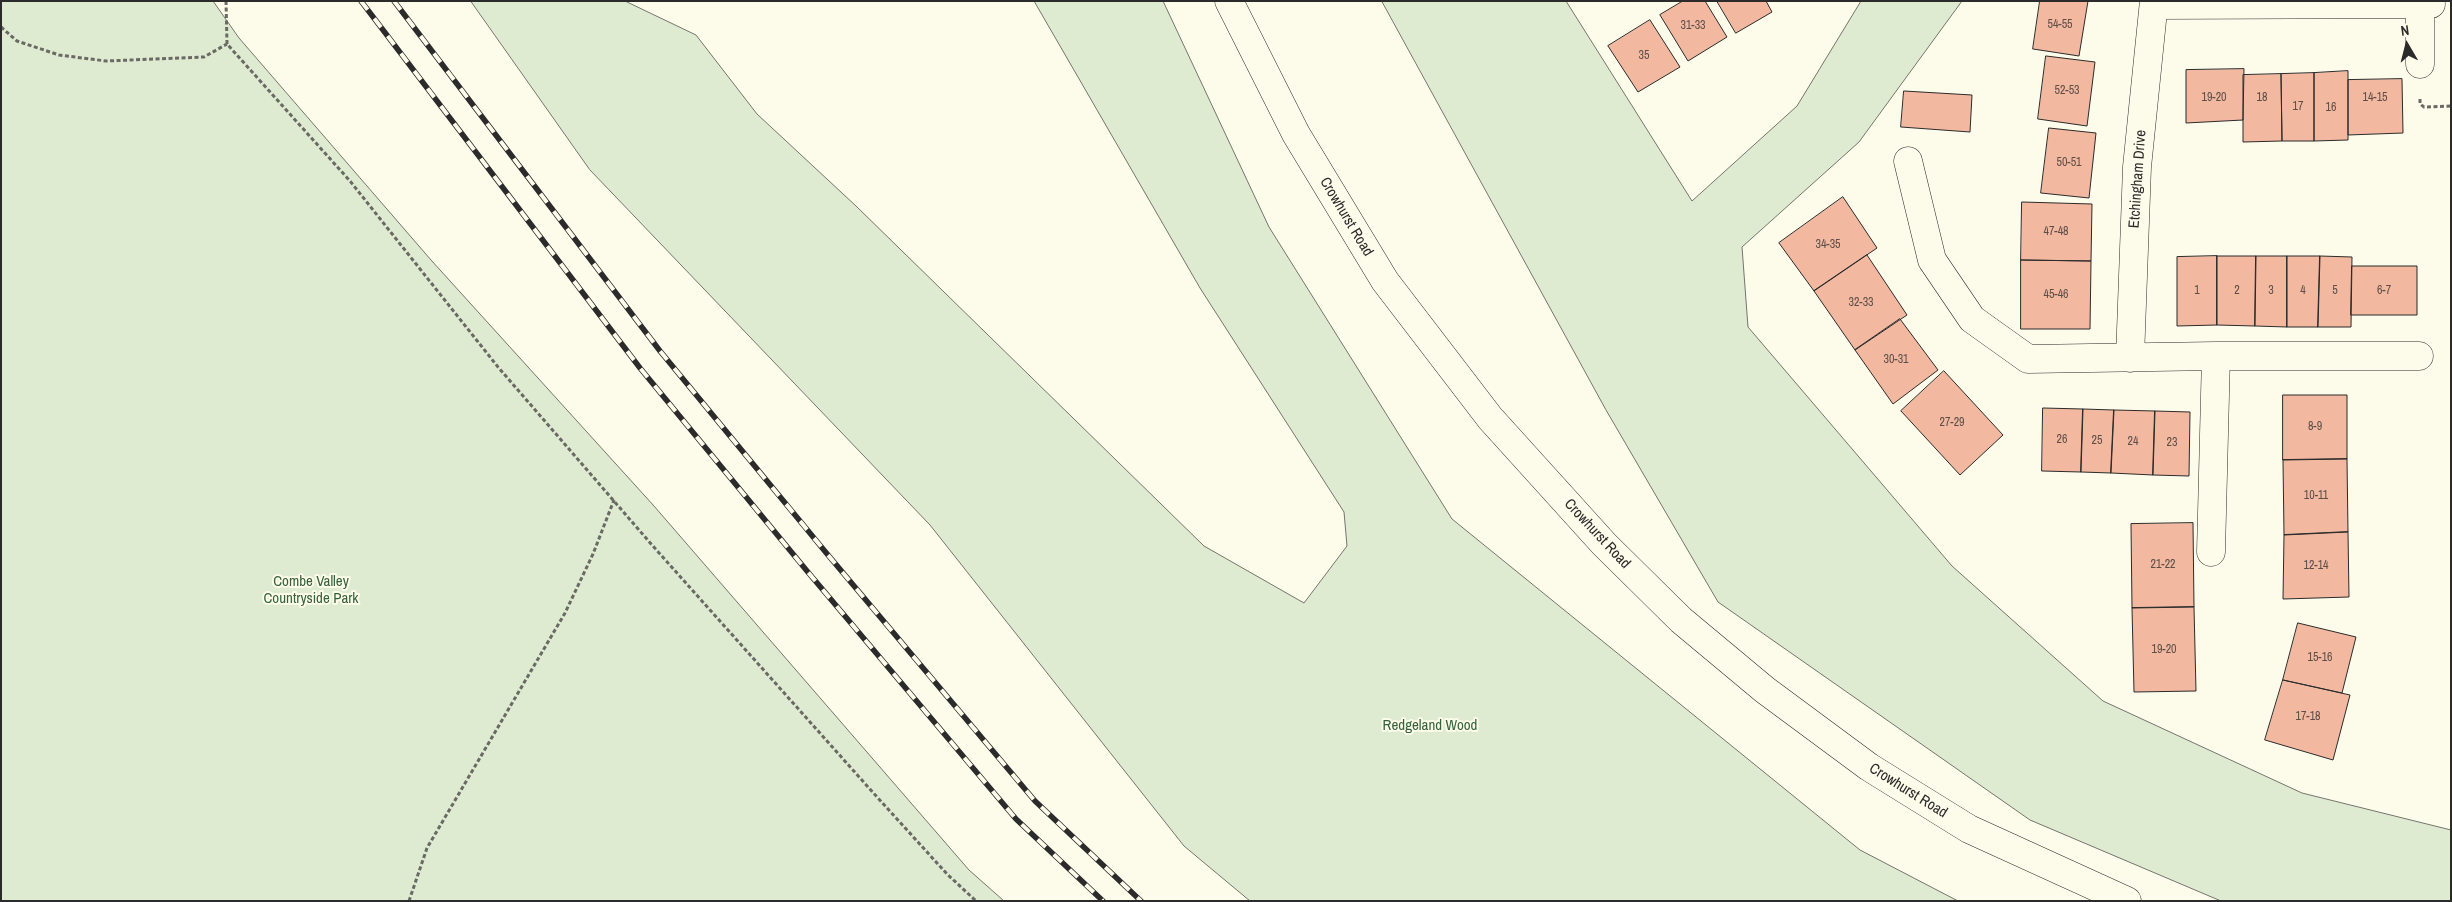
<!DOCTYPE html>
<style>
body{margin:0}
#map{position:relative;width:2452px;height:902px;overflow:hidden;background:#fdfbea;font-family:"Archivo Narrow",sans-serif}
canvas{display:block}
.frame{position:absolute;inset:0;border:2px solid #2b2b2b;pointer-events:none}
.north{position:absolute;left:2382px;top:20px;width:50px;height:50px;-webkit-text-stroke:4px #fdfbea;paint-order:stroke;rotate:352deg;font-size:14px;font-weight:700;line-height:20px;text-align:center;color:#2b2b2b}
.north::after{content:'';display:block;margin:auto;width:18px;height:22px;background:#2b2b2b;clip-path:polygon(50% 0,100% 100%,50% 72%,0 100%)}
</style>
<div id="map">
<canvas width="2452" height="902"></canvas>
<div class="frame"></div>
<div class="north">N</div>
</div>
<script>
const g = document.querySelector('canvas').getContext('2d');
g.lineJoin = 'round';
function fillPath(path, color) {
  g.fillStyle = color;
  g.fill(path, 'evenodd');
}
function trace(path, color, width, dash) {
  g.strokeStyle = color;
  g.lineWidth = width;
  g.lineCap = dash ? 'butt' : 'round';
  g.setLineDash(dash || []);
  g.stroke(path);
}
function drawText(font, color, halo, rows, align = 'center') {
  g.font = font + ' "Archivo Narrow",sans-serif';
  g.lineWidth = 4;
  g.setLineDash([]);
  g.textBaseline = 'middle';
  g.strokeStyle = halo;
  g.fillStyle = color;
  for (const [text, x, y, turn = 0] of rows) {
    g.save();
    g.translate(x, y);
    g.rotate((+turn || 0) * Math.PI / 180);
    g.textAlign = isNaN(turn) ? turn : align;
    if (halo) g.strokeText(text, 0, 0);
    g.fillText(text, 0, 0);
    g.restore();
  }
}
const green = new Path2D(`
 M1,1h212l26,37 192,222 223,246 315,364 35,31h-1003z
 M471,1h154l71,34 61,79 99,92 348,340 100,57 43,-57 -3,-34 -144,-224 -166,-287h129l106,226 183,292 408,331 98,51h-708l-66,-55 -254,-321 -340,-355z
 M1382,1h184l126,200 105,-95 64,-105h101l-103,141 -117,105 6,80 204,239 151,135 199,92 149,37v71h-230l-191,-81 -312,-218 -112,-192z`);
fillPath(green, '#deebd1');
trace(green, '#74746e', 1);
const building = new Path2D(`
 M1683,1h22l22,36 -39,24 -28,-46z
 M1717,1h49l6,11 -36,21z
 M2040,1h48l-9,55 -46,-7z
 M1650,20l30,47 -42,25 -30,-46z
 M2046,56l49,6 -8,64 -49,-7z
 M2244,69l-1,51 -57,3v-53z
 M2348,71v69l-34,1v-68z
 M2314,73v68h-32l-1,-67z
 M2281,74l1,67 -39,1v-67z
 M2402,79l1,54 -55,2v-55z
 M1904,91l68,4 -2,37 -69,-5z
 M2049,128l47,5 -7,65 -48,-5z
 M1843,197l34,51 -63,43 -35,-48z
 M2022,202l70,2 -1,57 -70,-1z
 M1867,255l40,60 -52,35 -41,-59z
 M2217,256v69l-40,1v-69z
 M2217,256h39l-1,70 -38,-1z
 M2256,256h31v71l-32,-1z
 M2287,256h33l-2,71h-31z
 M2320,256l32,1 -1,70h-33z
 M2021,260l70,1 -1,68h-69z
 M2352,266h65v49h-66z
 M1900,319l38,51 -45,34 -38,-54z
 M1944,371l59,64 -43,40 -59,-64z
 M2283,395h64v64l-64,1z
 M2043,408l40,1 -2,63 -39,-1z
 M2083,409l31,1 -3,63 -30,-1z
 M2114,410l41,1 -2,64 -42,-2z
 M2155,411l35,1 -1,64 -36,-1z
 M2347,459l1,73 -64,3 -1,-75z
 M2193,523l1,84 -62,1 -1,-84z
 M2348,532l1,65 -66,2 1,-64z
 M2194,607l2,84 -62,1 -2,-84z
 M2298,623l58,14 -14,56 -59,-13z
 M2283,680l67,15 -17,65 -68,-20z`);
fillPath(building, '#f2b8a0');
trace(building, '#2b2b2b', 1);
const street = new Path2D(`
 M2420,1v63
 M2154,5l277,-1
 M1908,161l24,99 40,59 56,40 188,-3h203
 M2130,358l7,-191 17,-166
 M2211,552l5,-196`);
const secondary = new Path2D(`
 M1229,1l67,133 89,147 105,137 114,126 77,76 84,70 104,77 100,62 158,72`);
trace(street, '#2b2b2b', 29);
trace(secondary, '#2b2b2b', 29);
trace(new Path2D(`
 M226,1l1,43 123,137 148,186 154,178 225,252 70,77 29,27
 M1,27l16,14 42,14 47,6 98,-4 23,-13
 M2420,99v5l4,3 27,-1
 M409,901l18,-53 138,-235 28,-59 21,-54`), '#6a6964', 3, [4, 2.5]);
trace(street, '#fdfbea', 28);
trace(secondary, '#fdfbea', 28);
const rail = new Path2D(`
 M361,1l279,367 167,203 209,248 87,82
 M394,1l266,350 168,204 207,246 106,100`);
trace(rail, '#2b2b2b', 5.5);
trace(rail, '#fdfbea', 4, [11]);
drawText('12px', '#5d4e48', null, [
 ["54-55",2060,25],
 ["31-33",1693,26],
 ["35",1644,56],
 ["52-53",2067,91],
 ["19-20",2214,98],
 ["18",2262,98],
 ["14-15",2375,98],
 ["17",2298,107],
 ["16",2331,108],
 ["50-51",2069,163],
 ["47-48",2056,232],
 ["34-35",1828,245],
 ["1",2197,291],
 ["2",2237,291],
 ["3",2271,291],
 ["4",2303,291],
 ["5",2335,291],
 ["6-7",2384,291],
 ["45-46",2056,295],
 ["32-33",1861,303],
 ["30-31",1896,360],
 ["27-29",1952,423],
 ["8-9",2315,427],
 ["26",2062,440],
 ["25",2097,441],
 ["24",2133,442],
 ["23",2172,443],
 ["10-11",2316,496],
 ["21-22",2163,565],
 ["12-14",2316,566],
 ["19-20",2164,650],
 ["15-16",2320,658],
 ["17-18",2308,717]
]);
drawText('15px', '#2b2b2b', '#fdfbea', [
 ["Etchingham Drive",2138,179,-86],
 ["Crowhurst Road",1346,217,59],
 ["Crowhurst Road",1597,534,47],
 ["Crowhurst Road",1908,791,32]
]);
drawText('15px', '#34623c', '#fdfbea', [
 ["Combe Valley",311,582],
 ["Countryside Park",311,599],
 ["Redgeland Wood",1430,726]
]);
</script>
